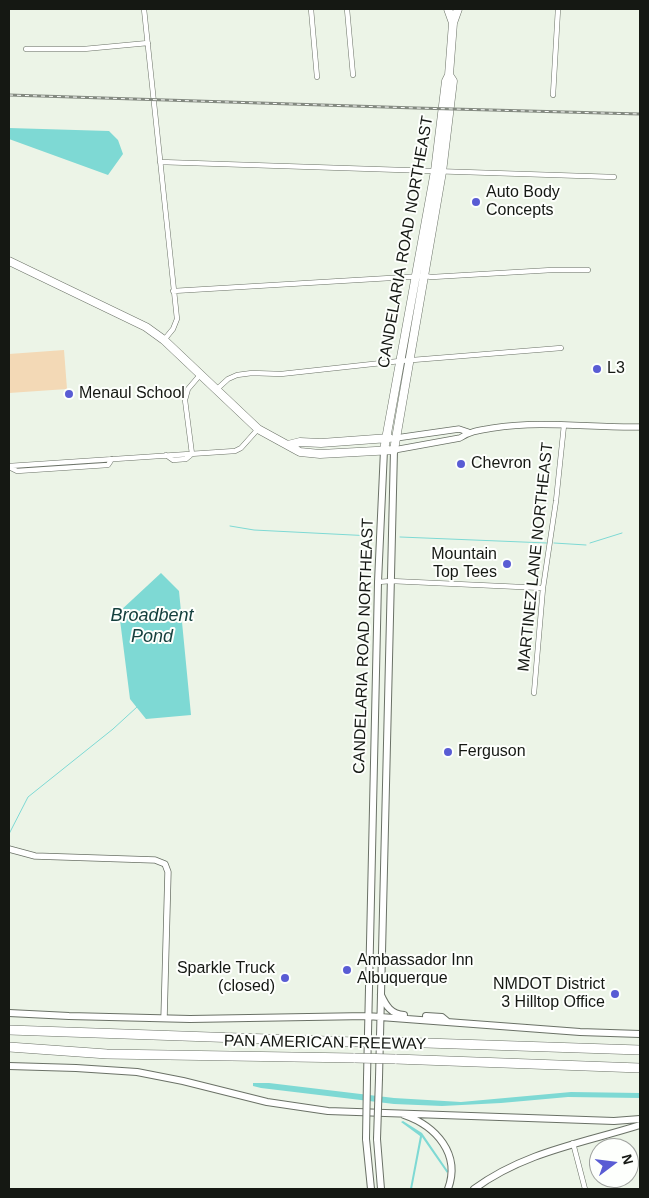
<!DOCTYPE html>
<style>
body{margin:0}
#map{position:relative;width:649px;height:1198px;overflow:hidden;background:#ecf4e7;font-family:Arial,sans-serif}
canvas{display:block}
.frame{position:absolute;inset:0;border:10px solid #151813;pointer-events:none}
.north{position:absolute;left:589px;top:1138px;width:50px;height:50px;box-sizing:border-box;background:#fdfffc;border:1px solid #a0a39f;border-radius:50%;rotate:75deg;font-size:14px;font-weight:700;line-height:20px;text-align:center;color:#151813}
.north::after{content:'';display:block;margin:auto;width:18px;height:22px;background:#595cd4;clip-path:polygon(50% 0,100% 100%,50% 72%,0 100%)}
</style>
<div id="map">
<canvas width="649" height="1198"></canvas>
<div class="frame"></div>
<div class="north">N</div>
</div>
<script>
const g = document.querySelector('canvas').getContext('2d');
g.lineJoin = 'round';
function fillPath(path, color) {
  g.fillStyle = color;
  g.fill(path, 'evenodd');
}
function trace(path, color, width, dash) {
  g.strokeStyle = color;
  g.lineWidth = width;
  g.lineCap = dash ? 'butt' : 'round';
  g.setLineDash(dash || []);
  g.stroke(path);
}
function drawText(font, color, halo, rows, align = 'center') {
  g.font = font + ' Arial,sans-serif';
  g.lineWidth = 4;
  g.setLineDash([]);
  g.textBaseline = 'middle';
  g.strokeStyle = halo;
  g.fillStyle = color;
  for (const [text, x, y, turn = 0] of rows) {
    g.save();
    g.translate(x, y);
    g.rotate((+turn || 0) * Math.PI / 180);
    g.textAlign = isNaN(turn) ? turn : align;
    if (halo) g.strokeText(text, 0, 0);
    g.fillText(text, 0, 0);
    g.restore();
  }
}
fillPath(new Path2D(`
 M64,350l3,39 -58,4v-39z`), '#f3d9b6');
fillPath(new Path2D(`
 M9,128l100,3 9,9 5,14 -15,21 -99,-36z
 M161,573l18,18 12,124 -45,4 -16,-20 -11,-87z
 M253,1083h16l125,15 67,4 110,-10 69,1v5l-72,-1 -67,6 -59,3 -48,-2 -133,-16 -8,-2z
 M403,1121l19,12 26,38 -1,2 -25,-36 -10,52h-2l10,-53 -19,-14z`), '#7ed9d4');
trace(new Path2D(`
 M230,526l24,4 118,6
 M400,537l147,6
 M554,543l32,2
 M590,543l32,-10
 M9,847v-13l19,-37 85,-68 24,-22`), '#7ed9d4', 1);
const minor = new Path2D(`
 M144,9l33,310 -4,10 -9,11
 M311,9l6,68
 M347,9l6,66
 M26,49h58l64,-6
 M553,95l5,-86
 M160,162l454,15
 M173,291l251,-15 8,1 120,-7h36
 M216,390l12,-11 9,-4 15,-2 29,1 119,-13 161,-13
 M192,454l-7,-54 3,-11 12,-14
 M166,455l7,5 13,-1 6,-5
 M9,466l226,-15 6,-3 17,-19
 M9,467l8,4 91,-6 4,-6
 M378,582l13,-1 152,7
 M534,693l9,-105 13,-87 8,-76
 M573,1143l12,46`);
const tertiary = new Path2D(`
 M396,438l63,-9 9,3
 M394,450l66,-12c10,-7 21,-8 33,-10 49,-8 98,0 147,-1
 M9,849l26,7 120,4 10,4 3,8 -4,146`);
const secondary = new Path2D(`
 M381,995c5,11 10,19 23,20
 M9,1013l60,3 121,3 177,-3 213,16 60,2
 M426,1016l16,1 6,5
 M9,1066l67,2 61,4 46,9 84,21 61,9 286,10 26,-2
 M367,1078l11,-496 6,-132
 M379,1078l15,-628
 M404,1115c32,11 57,39 44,74
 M366,1139l5,50
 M377,1139l4,50
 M474,1189c50,-37 109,-46 166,-64`);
const primary = new Path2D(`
 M448,9l5,14
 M9,261l137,66 18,13 94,89 42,23 20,2 74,-4 48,-278 11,-91 -4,-6
 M288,445l12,-3 21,1 68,-5
 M384,450l51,-279 11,-90 3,-6 4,-52 5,-14`);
const motorway = new Path2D(`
 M9,1030l346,12
 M395,1042l245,8
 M9,1047l98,7 248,4
 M395,1059l245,9`);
trace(minor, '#6a7166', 5.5);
trace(tertiary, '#6a7166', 7);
trace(secondary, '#6a7166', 8);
trace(primary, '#6a7166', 9);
trace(motorway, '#6a7166', 10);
trace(minor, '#fff', 4.5);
trace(tertiary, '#fff', 5.5);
trace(secondary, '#fff', 6);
trace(primary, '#fff', 8);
trace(motorway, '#fff', 9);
const rail = new Path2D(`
 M9,95l407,13 224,6`);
trace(rail, '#838980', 3);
trace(rail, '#fdfffc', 1, [4]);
const secondaryBridge = new Path2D(`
 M366,1139l1,-61
 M377,1139l2,-61`);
const motorwayBridge = new Path2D(`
 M355,1042h40
 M355,1058l40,1`);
trace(secondaryBridge, '#6a7166', 8, []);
trace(motorwayBridge, '#6a7166', 10, []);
trace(secondaryBridge, '#fff', 6);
trace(motorwayBridge, '#fff', 9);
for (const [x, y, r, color] of [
 [476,202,5,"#595cd4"],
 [597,369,5,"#595cd4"],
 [69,394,5,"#595cd4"],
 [461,464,5,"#595cd4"],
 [507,564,5,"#595cd4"],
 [448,752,5,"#595cd4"],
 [347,970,5,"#595cd4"],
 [285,978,5,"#595cd4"],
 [615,994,5,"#595cd4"]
]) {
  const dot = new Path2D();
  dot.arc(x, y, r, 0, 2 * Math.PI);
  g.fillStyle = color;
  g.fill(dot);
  trace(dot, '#fdfffc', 2);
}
drawText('16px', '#151813', '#fdfffc', [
 ["Auto Body",486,193],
 ["Concepts",486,211],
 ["L3",607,369],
 ["Menaul School",79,394],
 ["Chevron",471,464],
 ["Mountain",497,555,"right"],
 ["Top Tees",497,573,"right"],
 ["Ferguson",458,752],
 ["Ambassador Inn",357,961],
 ["Albuquerque",357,979],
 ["Sparkle Truck",275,969,"right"],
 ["(closed)",275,987,"right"],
 ["NMDOT District",605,985,"right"],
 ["3 Hilltop Office",605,1003,"right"]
], 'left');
drawText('16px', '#151813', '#fdfffc', [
 ["CANDELARIA ROAD NORTHEAST",406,242,-80],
 ["MARTINEZ LANE NORTHEAST",536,557,-84],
 ["CANDELARIA ROAD NORTHEAST",364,646,-88],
 ["PAN AMERICAN FREEWAY",325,1043,1]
]);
drawText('italic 18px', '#15403e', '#fdfffc', [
 ["Broadbent",152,616],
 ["Pond",152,637]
]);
</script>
